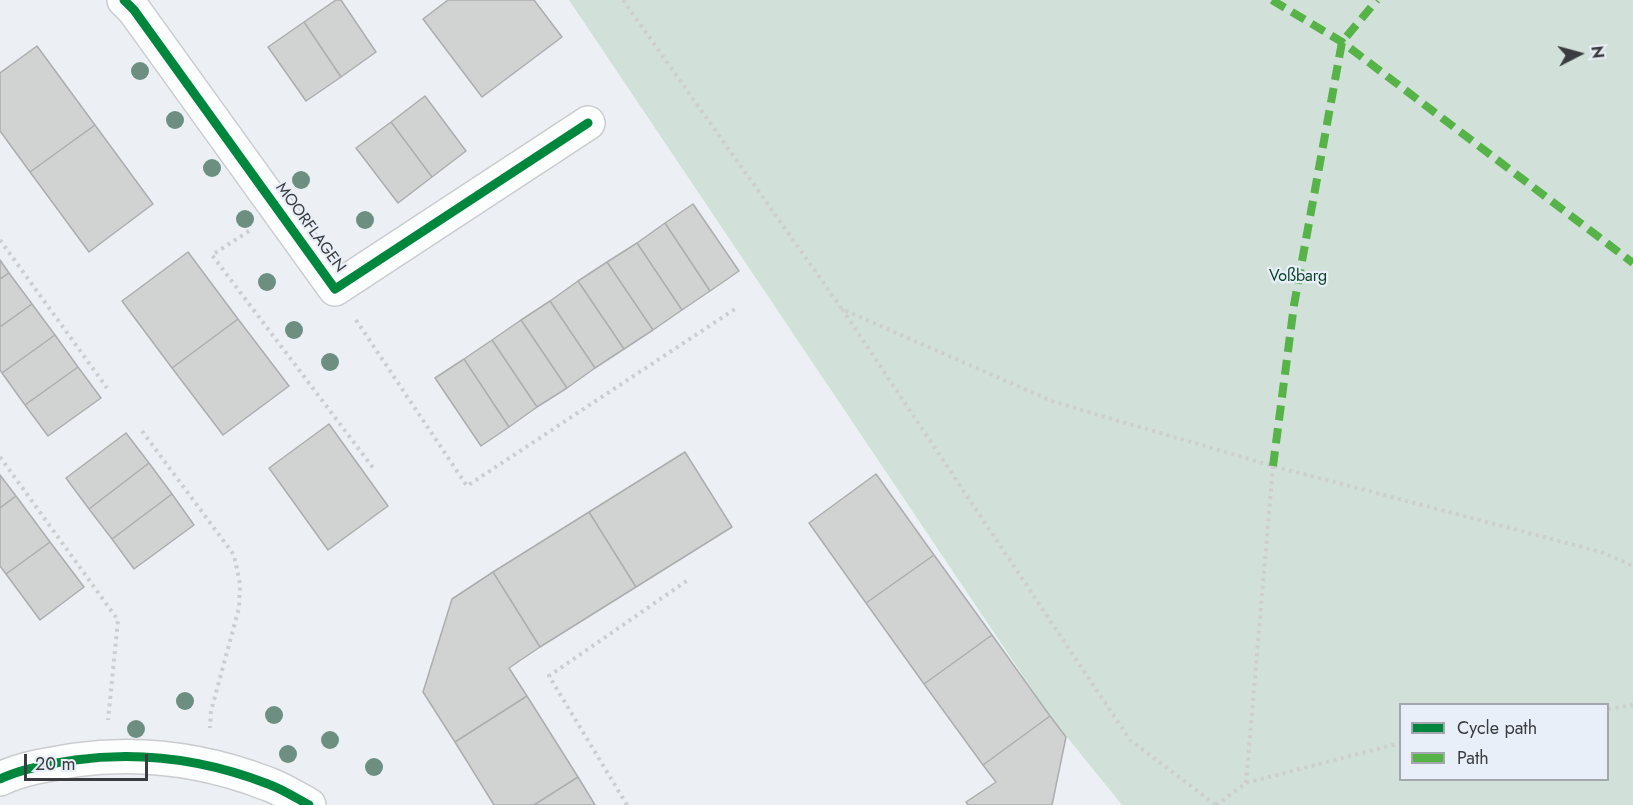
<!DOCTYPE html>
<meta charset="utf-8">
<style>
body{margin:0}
#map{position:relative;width:1633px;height:805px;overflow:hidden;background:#ecf0f4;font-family:Jost,sans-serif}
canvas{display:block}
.legend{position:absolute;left:1399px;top:703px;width:210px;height:78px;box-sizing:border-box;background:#e9eff8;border:2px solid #a3a7ae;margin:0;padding:8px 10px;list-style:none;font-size:18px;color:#3a3c40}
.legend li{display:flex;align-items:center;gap:12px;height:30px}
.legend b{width:30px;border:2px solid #a3a7ae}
.north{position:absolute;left:1549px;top:24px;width:60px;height:60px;-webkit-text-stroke:4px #e9eff8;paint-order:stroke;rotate:84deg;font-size:16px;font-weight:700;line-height:24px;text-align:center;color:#3a3c40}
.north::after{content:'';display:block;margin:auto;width:21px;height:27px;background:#3a3c40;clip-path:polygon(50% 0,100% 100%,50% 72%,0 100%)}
.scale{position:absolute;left:24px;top:754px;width:124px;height:27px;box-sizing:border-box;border:3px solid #3a3c40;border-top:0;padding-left:8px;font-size:18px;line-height:21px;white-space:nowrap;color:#3a3c40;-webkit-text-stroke:4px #e9eff8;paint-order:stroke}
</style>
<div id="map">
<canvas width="1633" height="805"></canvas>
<ul class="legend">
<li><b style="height:8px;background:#00873e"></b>Cycle path</li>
<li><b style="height:8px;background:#56b347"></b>Path</li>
</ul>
<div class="north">N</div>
<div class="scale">20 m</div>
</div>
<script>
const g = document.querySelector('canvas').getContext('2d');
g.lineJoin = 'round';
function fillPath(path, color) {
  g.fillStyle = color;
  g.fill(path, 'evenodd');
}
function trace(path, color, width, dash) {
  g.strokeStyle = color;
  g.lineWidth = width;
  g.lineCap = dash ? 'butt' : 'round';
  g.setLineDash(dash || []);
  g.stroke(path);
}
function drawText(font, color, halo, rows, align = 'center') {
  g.font = font + ' Jost,sans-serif';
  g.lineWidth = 4.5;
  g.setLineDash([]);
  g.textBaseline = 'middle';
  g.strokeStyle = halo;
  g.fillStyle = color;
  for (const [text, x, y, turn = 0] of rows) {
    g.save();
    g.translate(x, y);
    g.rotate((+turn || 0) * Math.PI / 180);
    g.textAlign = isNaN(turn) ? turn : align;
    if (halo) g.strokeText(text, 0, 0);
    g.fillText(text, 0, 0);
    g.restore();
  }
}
fillPath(new Path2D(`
 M569,0h1064v805h-511l-72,-89zM1400,704h208v76h-208z`), '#d1e0d8');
const building = new Path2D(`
 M336,0h5l35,52 -35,25 -37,-55z
 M448,0h86l28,37 -80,60 -59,-78z
 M304,22l37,55 -35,24 -38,-54z
 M37,46l58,79 -65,47 -30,-41v-58z
 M425,96l41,55 -34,26 -41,-55z
 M391,122l41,55 -34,26 -42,-55z
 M95,125l58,79 -64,48 -59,-80z
 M693,204l46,67 -29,20 -45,-68z
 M665,223l45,68 -28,19 -45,-67z
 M637,243l45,67 -29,20 -46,-68z
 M188,252l50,67 -66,49 -50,-67z
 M0,260l9,13 -9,6z
 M607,262l46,68 -29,19 -46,-68z
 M9,273l23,31 -32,23v-48z
 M578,281l46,68 -29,19 -45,-67z
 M550,301l45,67 -28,20 -46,-68z
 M32,304l23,31 -53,38 -2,-3v-43z
 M238,319l51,67 -66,49 -51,-67z
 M521,320l46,68 -30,19 -45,-67z
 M55,335l23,32 -53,38 -23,-32z
 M492,340l45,67 -28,20 -45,-68z
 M464,359l45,68 -28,19 -46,-68z
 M78,367l23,31 -53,38 -23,-31z
 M329,424l59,82 -60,44 -59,-82z
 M126,433l23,30 -60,46 -23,-31z
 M685,452l47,75 -96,60 -47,-75z
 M149,463l23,31 -60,45 -23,-30z
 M876,474l58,81 -68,48 -57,-80z
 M0,475l16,21 -16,12z
 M172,494l22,31 -60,44 -22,-30z
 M16,496l34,46 -44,32 -6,-8v-58z
 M589,512l47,75 -96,60 -47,-75z
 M50,542l34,45 -44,33 -34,-46z
 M934,555l58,80 -68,49 -58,-81z
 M493,572l47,75 -31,21 18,28 -72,46 -32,-50 29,-93z
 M992,635l58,81 -67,49 -59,-81z
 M527,696l51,81 -44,28h-40l-39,-63z
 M1050,716l16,21 -14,68h-84l-2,-3 30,-20 -13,-17z
 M578,777l17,28h-61z`);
fillPath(building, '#d1d2d2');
trace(building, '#acadae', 1.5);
const minor = new Path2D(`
 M124,0l10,10 201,279 253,-166
 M0,779c23,-11 51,-15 75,-19 66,-9 131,0 193,24 14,5 28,14 41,21`);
trace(minor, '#cacccf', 36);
trace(new Path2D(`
 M623,0l219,309 212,93 219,64 328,86 32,14
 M249,231l-37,24 162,214
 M0,240l107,148
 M842,309l288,431 86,65
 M356,320l111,166 268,-177
 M142,431l92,124 6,29 -1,24 -28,103 -1,17
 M0,457l118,163 -10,100
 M1608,709l25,-4
 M1246,783l27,-317
 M627,805l-78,-129 139,-96
 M1216,805l30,-22 154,-40`), '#cdced0', 4, [3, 4.5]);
trace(minor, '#fcfdfd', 33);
trace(new Path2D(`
 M1272,0l70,42 291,221
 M1273,466l21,-161 48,-263 35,-42`), '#56b347', 8, [15, 8]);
trace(new Path2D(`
 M124,0l10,10 201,279 253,-166
 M0,779c23,-11 51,-15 75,-19 66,-9 131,0 193,24 14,5 28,14 41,21`), '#00873e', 9);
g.fillStyle = '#6c8f81';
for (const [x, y] of [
 [140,71],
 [175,120],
 [212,168],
 [301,180],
 [245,219],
 [365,220],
 [267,282],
 [294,330],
 [330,362],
 [185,701],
 [274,715],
 [136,729],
 [330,740],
 [288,754],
 [374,767]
]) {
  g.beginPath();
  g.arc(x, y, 9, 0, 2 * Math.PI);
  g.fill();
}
drawText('16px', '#3a3c40', '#e9eff8', [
 ["MOORFLAGEN",310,228,54]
]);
drawText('16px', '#043f23', '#e9eff8', [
 ["Voßbarg",1298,277]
]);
</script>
